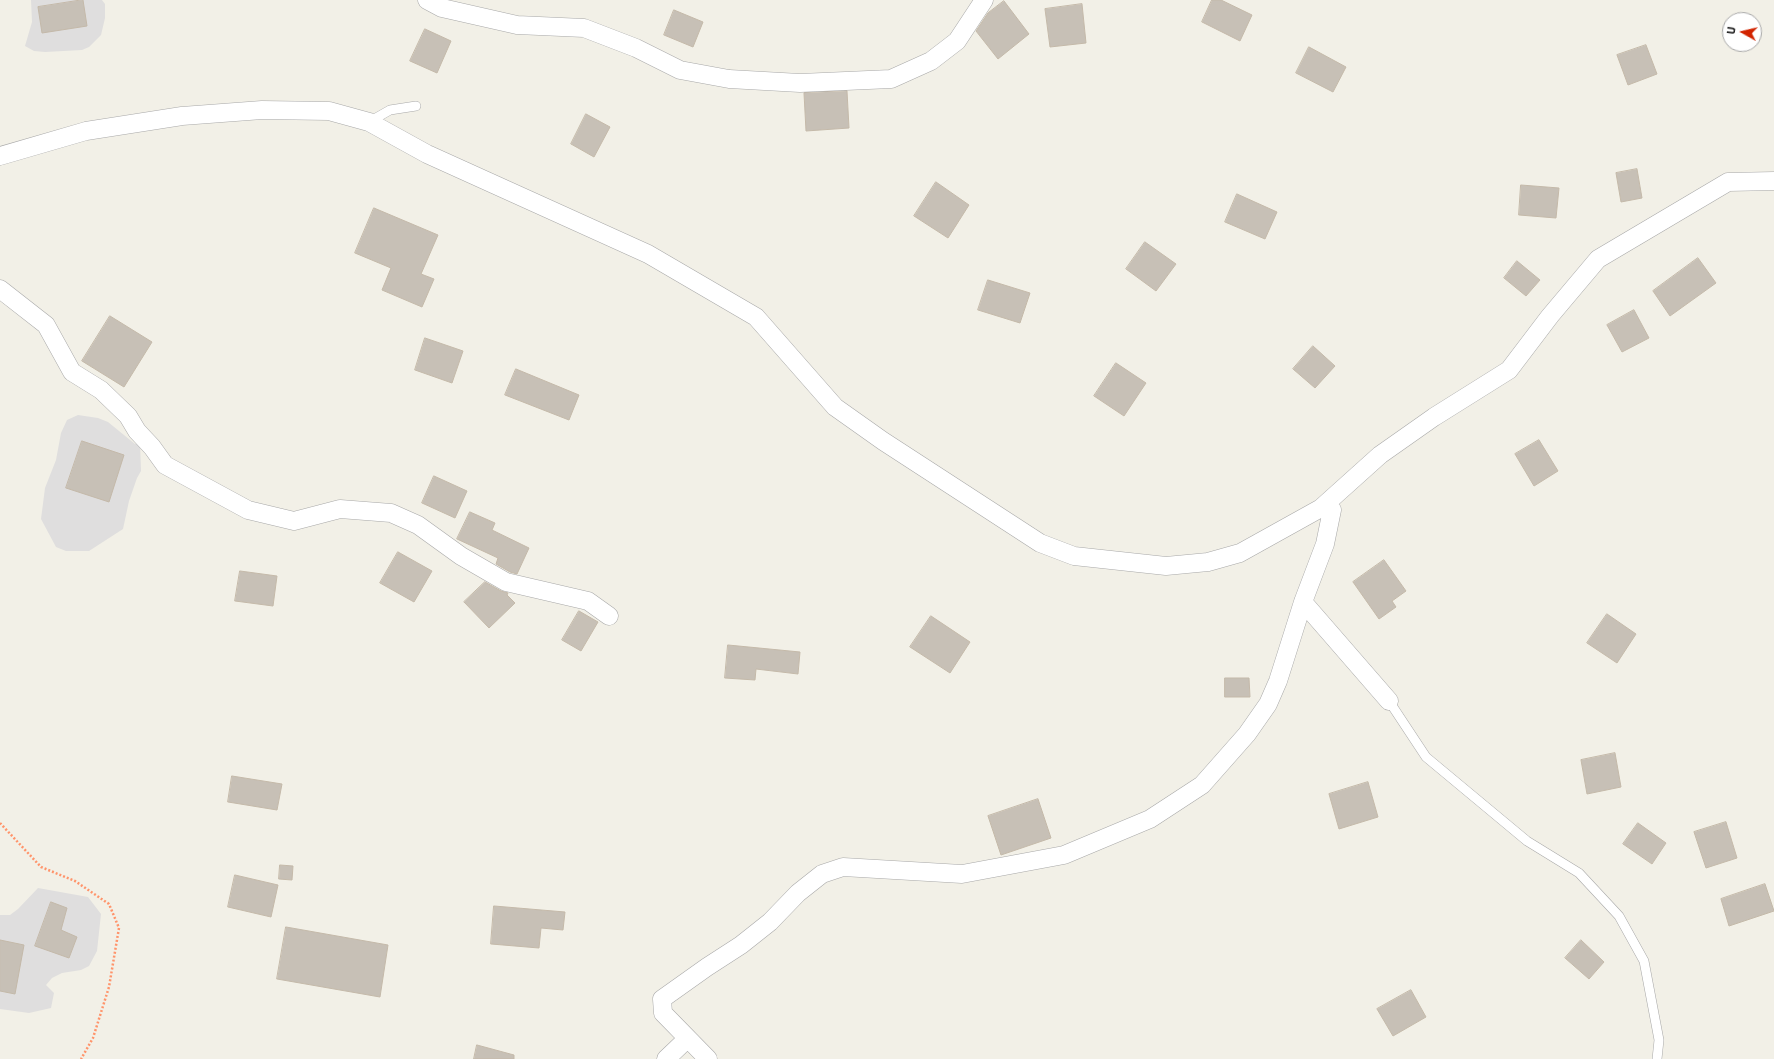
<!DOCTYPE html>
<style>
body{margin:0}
#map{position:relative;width:1774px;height:1059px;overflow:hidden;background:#f2f0e7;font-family:"Exo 2",sans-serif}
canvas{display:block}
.north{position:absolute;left:1722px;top:12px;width:40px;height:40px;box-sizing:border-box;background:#fff;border:1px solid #a6a6a6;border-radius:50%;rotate:278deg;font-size:11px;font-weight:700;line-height:16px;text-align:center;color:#212121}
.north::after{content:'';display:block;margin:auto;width:14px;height:18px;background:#d22400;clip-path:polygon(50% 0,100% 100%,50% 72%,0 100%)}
</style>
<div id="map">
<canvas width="1774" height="1059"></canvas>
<div class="north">U</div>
</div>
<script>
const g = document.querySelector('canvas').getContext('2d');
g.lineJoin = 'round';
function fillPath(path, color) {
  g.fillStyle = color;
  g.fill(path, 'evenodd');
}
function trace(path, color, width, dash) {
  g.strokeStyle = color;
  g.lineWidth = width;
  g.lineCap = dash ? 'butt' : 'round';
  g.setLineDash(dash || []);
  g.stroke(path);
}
fillPath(new Path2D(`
 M31,0h71l3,4v14l-4,17 -12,12 -7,3 -37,2 -11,-1 -9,-5 7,-24z
 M78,415l20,3 10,4 27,22 5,-2 1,29 -4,7 -8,23 -6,28 -34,22h-23l-10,-4 -15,-28 4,-31 11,-28 5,-27 6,-13z
 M38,888l50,9 13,17 -4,37 -8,15 -8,4 -19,3 -10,5 -6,7 8,8 -3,15 -22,5 -29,-4v-94h10l8,-6z`), '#dfdede');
const building = new Path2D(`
 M83,0l4,26 -45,7 -4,-26z
 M1212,0h9l31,15 -12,26 -38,-19z
 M1004,1l25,33 -31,25 -22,-28 12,-18z
 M1082,4l4,39 -36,4 -5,-38z
 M674,10l29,12 -10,25 -29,-12z
 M425,29l26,12 -14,32 -27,-12z
 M1646,45l11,29 -29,11 -11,-30z
 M1309,47l37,20 -13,25 -37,-19z
 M847,91l2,37 -43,3 -2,-38z
 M586,114l24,13 -16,30 -23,-13z
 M1637,169l5,29 -21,4 -5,-29z
 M936,182l33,23 -21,33 -34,-22z
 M1521,185l38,3 -3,30 -37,-3z
 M1237,194l40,18 -12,27 -40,-17z
 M374,208l64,27 -17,39 13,5 -12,28 -40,-17 9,-22 -36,-15z
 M1145,242l31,22 -20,27 -30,-22z
 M1698,258l18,25 -46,33 -17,-25z
 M1517,261l23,19 -14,16 -22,-18z
 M988,280l42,13 -10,30 -42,-13z
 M1634,310l15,28 -27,14 -15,-27z
 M110,316l42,26 -28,45 -42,-26z
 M425,338l38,13 -11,32 -37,-13z
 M1313,346l22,20 -20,22 -22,-19z
 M1116,363l30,20 -22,33 -30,-20z
 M516,369l63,26 -10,25 -64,-25z
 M1539,440l19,31 -24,15 -19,-32z
 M82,441l42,14 -15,47 -43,-14z
 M434,476l33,15 -12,27 -33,-15z
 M470,512l25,11 -3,7 37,18 -12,26 -7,-2 -14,-8 2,-6 -41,-19z
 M398,552l34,19 -18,31 -34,-19z
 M1384,560l22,31 -14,10 4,6 -17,12 -26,-37z
 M240,571l37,5 -4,30 -38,-5z
 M485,582l16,9 7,2 -1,2 8,8 -26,25 -25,-26z
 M579,611l19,11 -17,29 -19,-11z
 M1607,614l29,20 -19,29 -30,-20z
 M931,616l39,26 -20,31 -40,-26z
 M728,645l72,7 -2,22 -42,-5 -1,11 -30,-2z
 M1225,678h24l1,19h-25z
 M1615,753l6,34 -34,7 -6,-34z
 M232,776l50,8 -5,26 -49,-8z
 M1368,782l10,35 -39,12 -10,-35z
 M1038,799l13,39 -50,17 -13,-39z
 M1726,822l11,36 -31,10 -12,-36z
 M1638,823l28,20 -14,21 -29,-20z
 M280,865l13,1 -1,14 -13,-1z
 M235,875l43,10 -7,32 -43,-10z
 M1765,884l9,27 -45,15 -8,-27z
 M51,902l16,6 -6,22 16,7 -8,21 -34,-12z
 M494,906l71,6 -2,18 -22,-2 -2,20 -48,-4z
 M286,927l102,18 -8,52 -103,-18z
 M0,940l24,5 -9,49 -15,-3z
 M1581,940l23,22 -15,17 -24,-21z
 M1411,990l15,27 -33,19 -16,-27z
 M477,1045l37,10v4h-40z`);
fillPath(building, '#c7c0b6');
trace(building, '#c4b9a9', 1);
const lane = new Path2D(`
 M369,122l21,-12 26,-4
 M1389,701l37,56 101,84 52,32 40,43 25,45 15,79 -2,19`);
const street = new Path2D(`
 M427,0l15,8 75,17 67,3 52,20 44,22 49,9 71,4 91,-4 40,-18 26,-20 27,-41
 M0,156l86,-25 96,-15 80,-6 67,1 40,11 58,32 221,100 108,63 79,90 48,34 157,102 34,13 92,10 42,-4 32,-9 81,-45 59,-53 54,-38 75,-47 41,-54 48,-57 130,-77 46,-1
 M0,289l46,36 26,47 29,18 27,26 9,15 15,16 13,18 83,45 46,11 46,-12 51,4 27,12 43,31 45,26 82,19 21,15
 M1303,602l86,99
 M666,1059l21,-20
 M708,1059l-45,-46 -1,-14 45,-32 34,-22 29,-23 28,-29 24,-19 21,-7 119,7 102,-19 86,-36 52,-34 45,-51 21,-30 10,-23 25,-79 22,-58 7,-34 -4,-3 -7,1`);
trace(lane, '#a8a8a8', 10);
trace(street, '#a8a8a8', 19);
trace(new Path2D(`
 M0,823l41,44 34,14 34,23 10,24 -10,59 -16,51 -12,21`), '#ff946b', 2.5, [2, 2]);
trace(lane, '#fff', 9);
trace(street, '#fff', 18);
</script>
